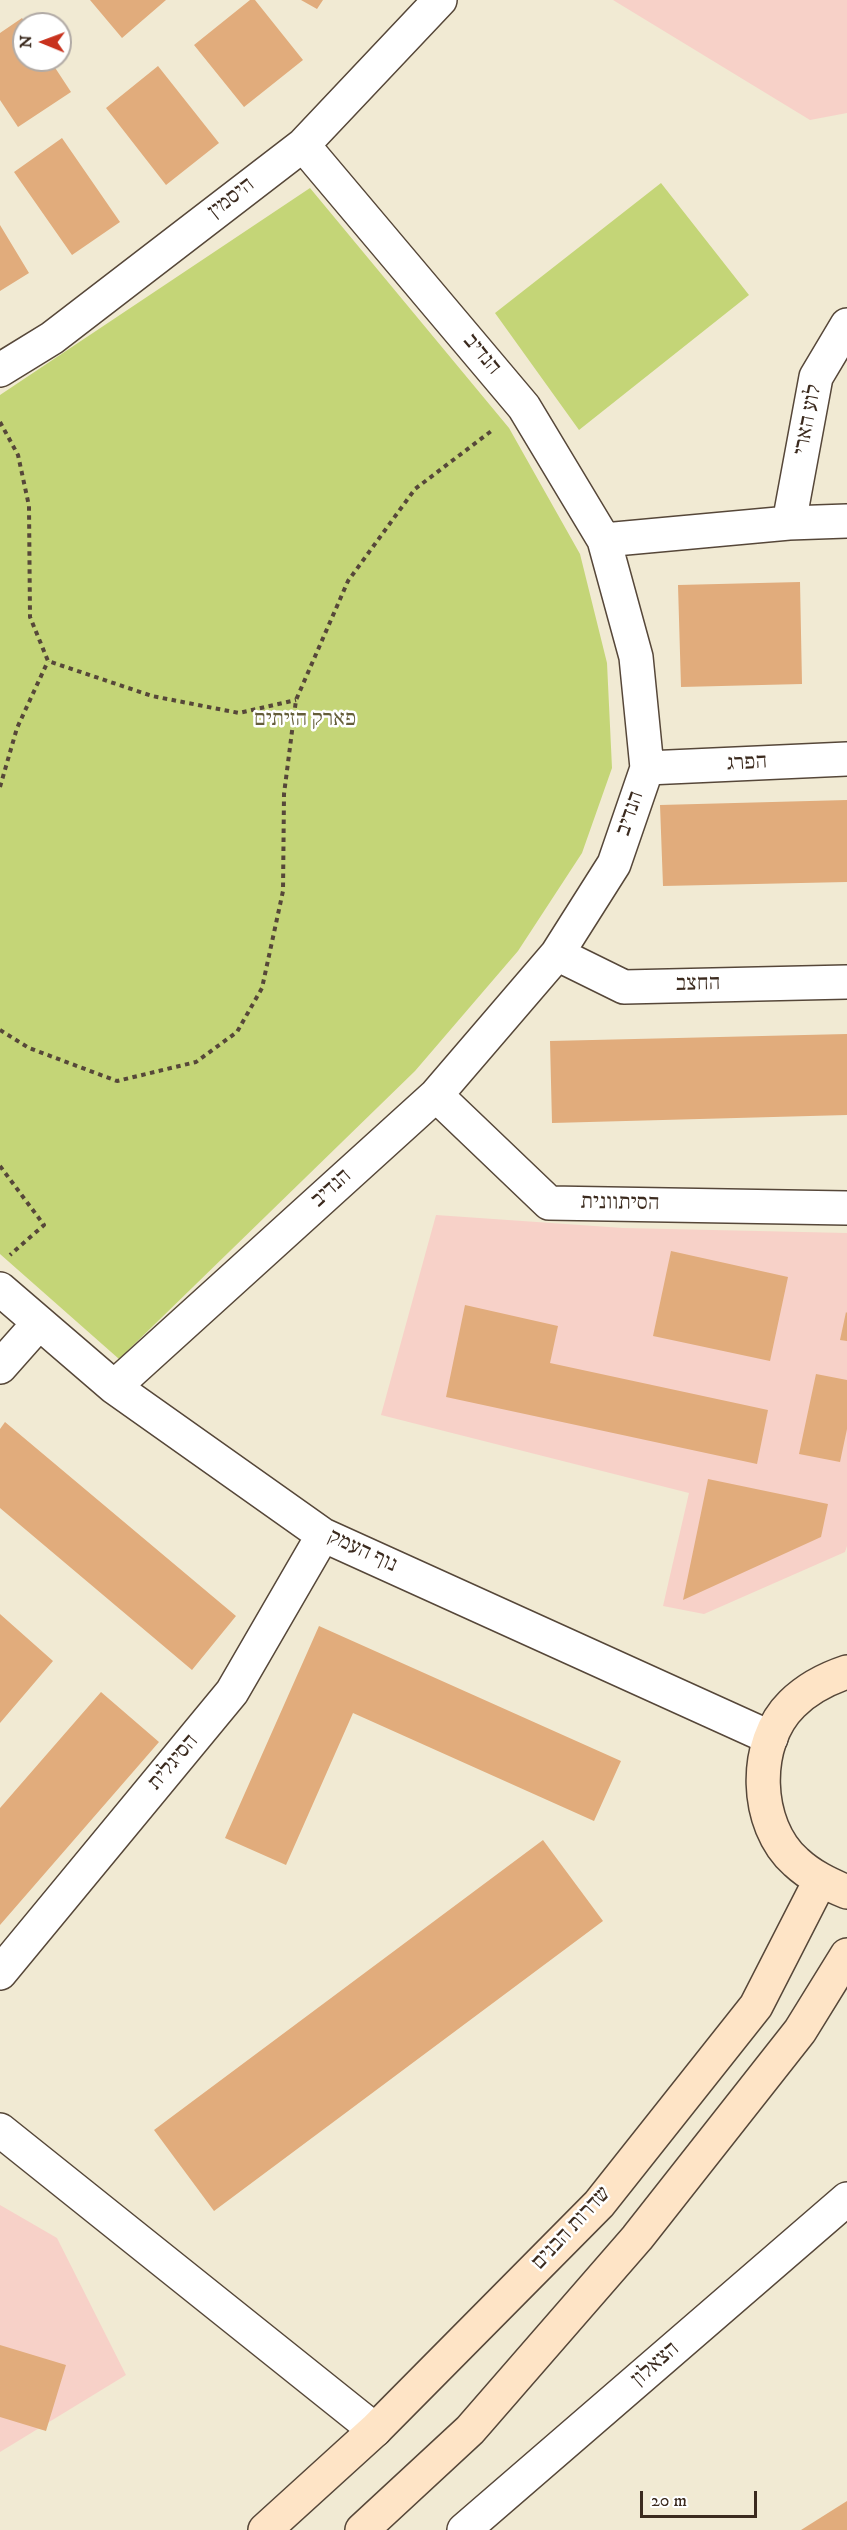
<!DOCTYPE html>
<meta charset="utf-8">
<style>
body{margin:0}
#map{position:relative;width:847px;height:2530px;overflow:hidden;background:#f1ead3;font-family:"IM FELL DW Pica",serif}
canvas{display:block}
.north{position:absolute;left:12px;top:12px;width:60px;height:60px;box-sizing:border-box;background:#fff;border:2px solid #b1aaa5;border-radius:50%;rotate:271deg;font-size:16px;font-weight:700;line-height:24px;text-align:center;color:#3b2a1e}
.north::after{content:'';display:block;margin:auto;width:21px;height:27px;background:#c8321e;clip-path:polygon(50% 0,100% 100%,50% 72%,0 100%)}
.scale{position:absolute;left:640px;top:2491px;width:117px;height:27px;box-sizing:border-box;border:3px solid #3b2a1e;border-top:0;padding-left:8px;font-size:18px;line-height:21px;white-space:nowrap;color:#3b2a1e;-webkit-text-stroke:4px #fff;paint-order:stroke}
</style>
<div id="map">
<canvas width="847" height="2530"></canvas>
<div class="north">N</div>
<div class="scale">20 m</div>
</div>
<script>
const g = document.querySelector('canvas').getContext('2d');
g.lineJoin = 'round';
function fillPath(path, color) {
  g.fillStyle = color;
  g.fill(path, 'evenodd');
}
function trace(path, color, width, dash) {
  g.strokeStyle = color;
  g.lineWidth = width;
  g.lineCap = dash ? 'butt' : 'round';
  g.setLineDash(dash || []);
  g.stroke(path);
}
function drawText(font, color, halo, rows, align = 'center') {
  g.font = font + ' "IM FELL DW Pica","Frank Ruhl Libre",serif';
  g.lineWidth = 5;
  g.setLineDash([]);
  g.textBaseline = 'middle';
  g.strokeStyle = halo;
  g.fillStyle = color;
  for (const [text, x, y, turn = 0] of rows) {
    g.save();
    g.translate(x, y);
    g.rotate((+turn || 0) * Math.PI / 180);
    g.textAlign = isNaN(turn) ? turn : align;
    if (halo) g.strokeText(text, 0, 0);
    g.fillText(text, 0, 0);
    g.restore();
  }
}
fillPath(new Path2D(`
 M613,0h234v113l-37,7z
 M436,1215l187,13 224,5v313l-2,6 -141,62 -41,-8 26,-113 -308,-78z
 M0,2205l57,33 69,137 -126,77z`), '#f7d1c8');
fillPath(new Path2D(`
 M661,183l88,112 -170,135 -84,-117z
 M310,188l199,240 71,126 27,109 5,105 -30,85 -64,98 -103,120 -296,288 -119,-105v-859z`), '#c4d577');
fillPath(new Path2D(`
 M90,0h76l-44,38z
 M250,0h5l48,60 -59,47 -50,-62z
 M301,0h22l-6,9z
 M22,18l4,6 -2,36h26l21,32 -53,35 -18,-27v-67z
 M158,66l61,77 -53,42 -60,-77z
 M62,138l58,84 -48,33 -58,-83z
 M0,225l29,48 -29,18z
 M800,582l2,102 -121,3 -3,-102z
 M847,800v82l-184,4 -3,-81z
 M847,1034v81l-295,8 -2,-82z
 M671,1251l117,26 -18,84 -117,-25z
 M465,1305l93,21 -8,37 218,47 -11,54 -311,-67z
 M846,1312l1,1v28l-7,-1z
 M816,1374l31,6v49l-7,33 -41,-8z
 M5,1422l231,194 -44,54 -192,-162v-79z
 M708,1479l120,25 -7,33 -138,63z
 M0,1614l53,47 -53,62z
 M319,1626l302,135 -27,60 -241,-108 -67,152 -61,-27z
 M101,1692l58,50 -159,183v-117z
 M543,1840l60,81 -389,290 -60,-81z
 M0,2345l66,20 -20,66 -46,-14z
 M847,2501v29h-46z`), '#e1ac7c');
const street = new Path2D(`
 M0,370l52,-32 251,-193 137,-145
 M789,523l27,-146 31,-52
 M604,540l185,-17 58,-2
 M647,768l200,-9
 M557,954l67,33 223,-5
 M436,1095l113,108 298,5
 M0,1289l114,98 209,148 448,203
 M0,1367l39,-44
 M114,1387l322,-292 121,-141 57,-90 33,-96 -11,-111 -32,-117 -80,-133 -221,-262
 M0,1973l232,-281 91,-157
 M0,2130l375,300
 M464,2530l383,-331`);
const secondary = new Path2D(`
 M847,1672c-21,7 -39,16 -55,32 -40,39 -38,121 4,158 15,14 32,22 51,30
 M265,2530l110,-100 224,-226 157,-198 64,-125
 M362,2530l108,-100 167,-192 163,-207 47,-76`);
trace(street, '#564739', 36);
trace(secondary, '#564739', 36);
trace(new Path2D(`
 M0,422l18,33 11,51 1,111 18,44 104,35 87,17 57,-13
 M0,787l17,-59 31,-67
 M0,1030l29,18 88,33 79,-19 41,-30 25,-44 21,-97 1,-97 12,-94 52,-119 67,-92 79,-60
 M0,1166l44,59 -34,30`), '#564739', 4, [4.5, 4.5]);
trace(street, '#fff', 33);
trace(secondary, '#fee4c6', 33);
drawText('22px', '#3b2a1e', '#fff', [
 ["היסמין",232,199,-38],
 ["הנדיב",481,355,50],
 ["לוע הארי",809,420,-79],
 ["הפרג",747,764,-3],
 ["הנדיב",631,814,-71],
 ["החצב",698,985,-1],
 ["הנדיב",332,1189,-42],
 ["הסיתוונית",620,1204,1],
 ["נוף העמק",362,1552,25],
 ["הסיגלית",174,1763,-50],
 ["שדרות הבנים",572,2229,-47],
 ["הצאלון",656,2365,-41]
]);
drawText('22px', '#645d39', '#fff', [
 ["פארק הזיתים",305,720]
]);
</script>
